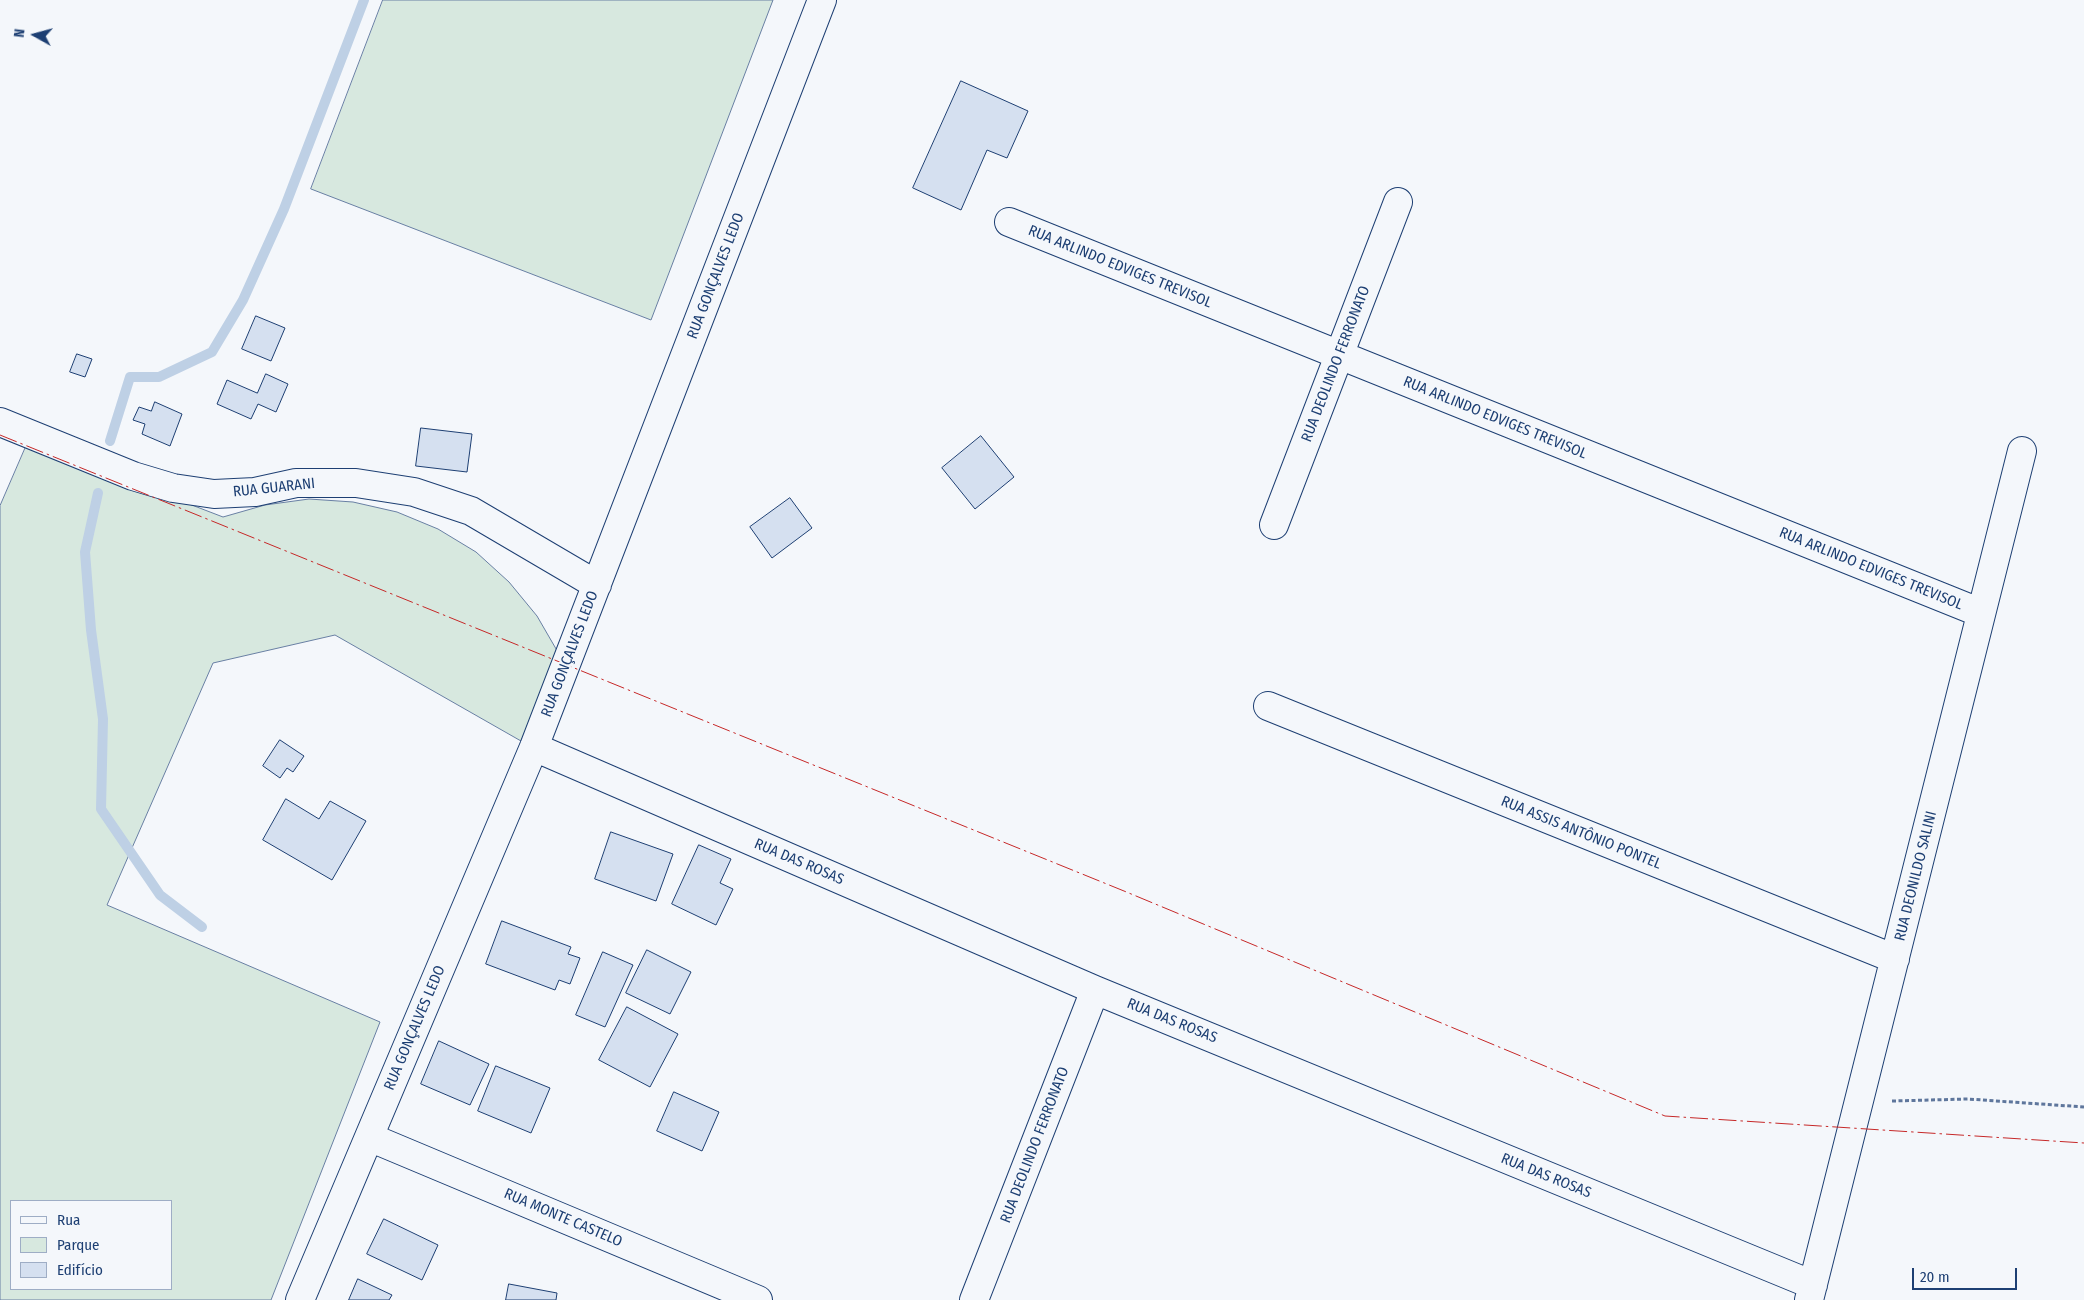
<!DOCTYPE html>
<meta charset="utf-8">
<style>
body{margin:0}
#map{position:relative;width:2084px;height:1300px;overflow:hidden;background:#f4f7fb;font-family:"Fira Sans Condensed",sans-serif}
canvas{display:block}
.legend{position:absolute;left:10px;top:1200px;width:162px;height:90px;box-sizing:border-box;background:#f4f7fb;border:1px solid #9eadc5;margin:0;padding:6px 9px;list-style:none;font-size:15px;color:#1d3f73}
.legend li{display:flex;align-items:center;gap:10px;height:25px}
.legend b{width:25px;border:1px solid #9eadc5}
.north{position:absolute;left:10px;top:10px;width:50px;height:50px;-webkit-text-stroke:4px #f4f7fb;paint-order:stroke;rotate:277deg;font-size:14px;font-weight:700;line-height:20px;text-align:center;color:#1d3f73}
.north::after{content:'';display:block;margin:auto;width:18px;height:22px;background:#1d3f73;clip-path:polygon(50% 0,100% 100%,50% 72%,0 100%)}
.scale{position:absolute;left:1912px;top:1268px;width:105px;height:22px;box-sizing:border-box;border:2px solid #1d3f73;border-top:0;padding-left:6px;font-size:15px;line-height:18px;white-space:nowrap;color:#1d3f73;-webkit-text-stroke:4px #f4f7fb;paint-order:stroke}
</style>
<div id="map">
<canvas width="2084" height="1300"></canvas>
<ul class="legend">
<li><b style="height:6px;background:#f4f7fb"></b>Rua</li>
<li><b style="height:14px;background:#d7e8df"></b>Parque</li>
<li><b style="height:14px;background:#d5e0f0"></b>Edifício</li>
</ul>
<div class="north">N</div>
<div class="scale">20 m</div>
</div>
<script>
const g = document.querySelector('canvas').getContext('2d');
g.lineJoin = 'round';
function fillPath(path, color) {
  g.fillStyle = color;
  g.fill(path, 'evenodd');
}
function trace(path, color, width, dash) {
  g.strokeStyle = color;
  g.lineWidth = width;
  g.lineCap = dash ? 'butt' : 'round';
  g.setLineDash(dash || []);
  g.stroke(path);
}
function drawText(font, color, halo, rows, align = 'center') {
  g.font = font + ' "Fira Sans Condensed",sans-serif';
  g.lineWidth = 4;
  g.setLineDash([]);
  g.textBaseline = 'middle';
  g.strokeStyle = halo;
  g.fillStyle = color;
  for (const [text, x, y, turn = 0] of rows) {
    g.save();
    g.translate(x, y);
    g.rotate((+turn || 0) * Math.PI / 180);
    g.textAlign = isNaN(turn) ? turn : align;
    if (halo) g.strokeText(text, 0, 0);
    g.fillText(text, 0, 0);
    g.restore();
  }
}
const green = new Path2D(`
 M383,0h390l-122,320 -340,-131z
 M28,442l195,75 42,-12 44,-6 44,3 44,10 41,17 38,23 33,30 28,34 22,38 -38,87 -186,-106 -122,28 -106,242 273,117 -109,278h-271v-794zM11,1201h160v88h-160z`);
fillPath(green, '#d7e8df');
trace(green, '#687fa3', 1);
trace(new Path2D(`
 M110,441l20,-64h29l53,-25 31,-52 41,-91 80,-209
 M98,493l-13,59 6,78 12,89 -2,90 59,86 42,32`), '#bed0e5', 10);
const building = new Path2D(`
 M961,81l67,30 -21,47 -20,-8 -26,60 -48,-22z
 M256,316l29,12 -14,33 -29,-12z
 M77,354l15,5 -7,18 -15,-5z
 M266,374l22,10 -12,28 -18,-8 -7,15 -34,-15 10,-24 30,13z
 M155,402l27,12 -12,32 -28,-12 3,-10 -12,-4 6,-13 12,4z
 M421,428l51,6 -5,38 -51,-6z
 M981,436l33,41 -39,32 -33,-41z
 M790,498l22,30 -40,30 -22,-31z
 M280,740l24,16 -11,16 -6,-4 -7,10 -17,-12z
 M286,799l33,20 11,-18 36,20 -34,59 -69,-40z
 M611,832l62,22 -17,47 -61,-22z
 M699,845l32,14 -11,24 13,6 -17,36 -44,-21z
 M502,921l69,26 -3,7 12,4 -10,26 -11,-4 -4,10 -69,-26z
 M647,950l44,22 -21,42 -44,-21z
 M603,952l30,13 -28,62 -29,-12z
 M627,1007l51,27 -28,53 -51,-27z
 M439,1041l50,23 -19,41 -49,-21z
 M496,1066l54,22 -19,45 -53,-22z
 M674,1092l45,20 -17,39 -45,-20z
 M384,1219l54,26 -16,35 -55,-26z
 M358,1279l34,16 -3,5h-40z
 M509,1284l48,9 -1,7h-50z`);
fillPath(building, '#d5e0f0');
trace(building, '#1d3f73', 1);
const minor = new Path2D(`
 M1009,222l972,391
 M0,422l133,54 40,12 41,6 41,-2 41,-9h60l58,9 57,19 126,74
 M1274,525l124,-323
 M1268,706l627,253
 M534,747l561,243 718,295
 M369,1137l389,163
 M300,1300l234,-553 288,-747
 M974,1300l121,-310
 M1809,1300l213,-849`);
trace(minor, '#1d3f73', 30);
trace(new Path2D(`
 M1892,1101l76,-2 116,8`), '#5e769c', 3, [4, 2.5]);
trace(minor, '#f4f7fb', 28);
trace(new Path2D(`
 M0,435l1124,456 541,225 419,27`), '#c62828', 1, [18, 4, 2.5, 4]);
drawText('15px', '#1d3f73', '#f4f7fb', [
 ["RUA ARLINDO EDVIGES TREVISOL",1120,267,22],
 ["RUA GONÇALVES LEDO",716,276,-69],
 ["RUA DEOLINDO FERRONATO",1336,364,-69],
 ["RUA ARLINDO EDVIGES TREVISOL",1495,418,22],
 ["RUA GUARANI",274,488,-6],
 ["RUA ARLINDO EDVIGES TREVISOL",1871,569,22],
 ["RUA GONÇALVES LEDO",570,654,-69],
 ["RUA ASSIS ANTÔNIO PONTEL",1581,833,22],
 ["RUA DAS ROSAS",799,862,23],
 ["RUA DEONILDO SALINI",1916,876,-76],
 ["RUA DAS ROSAS",1172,1021,22],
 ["RUA GONÇALVES LEDO",415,1028,-67],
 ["RUA DEOLINDO FERRONATO",1035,1145,-69],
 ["RUA DAS ROSAS",1546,1176,22],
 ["RUA MONTE CASTELO",563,1218,23]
]);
</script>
